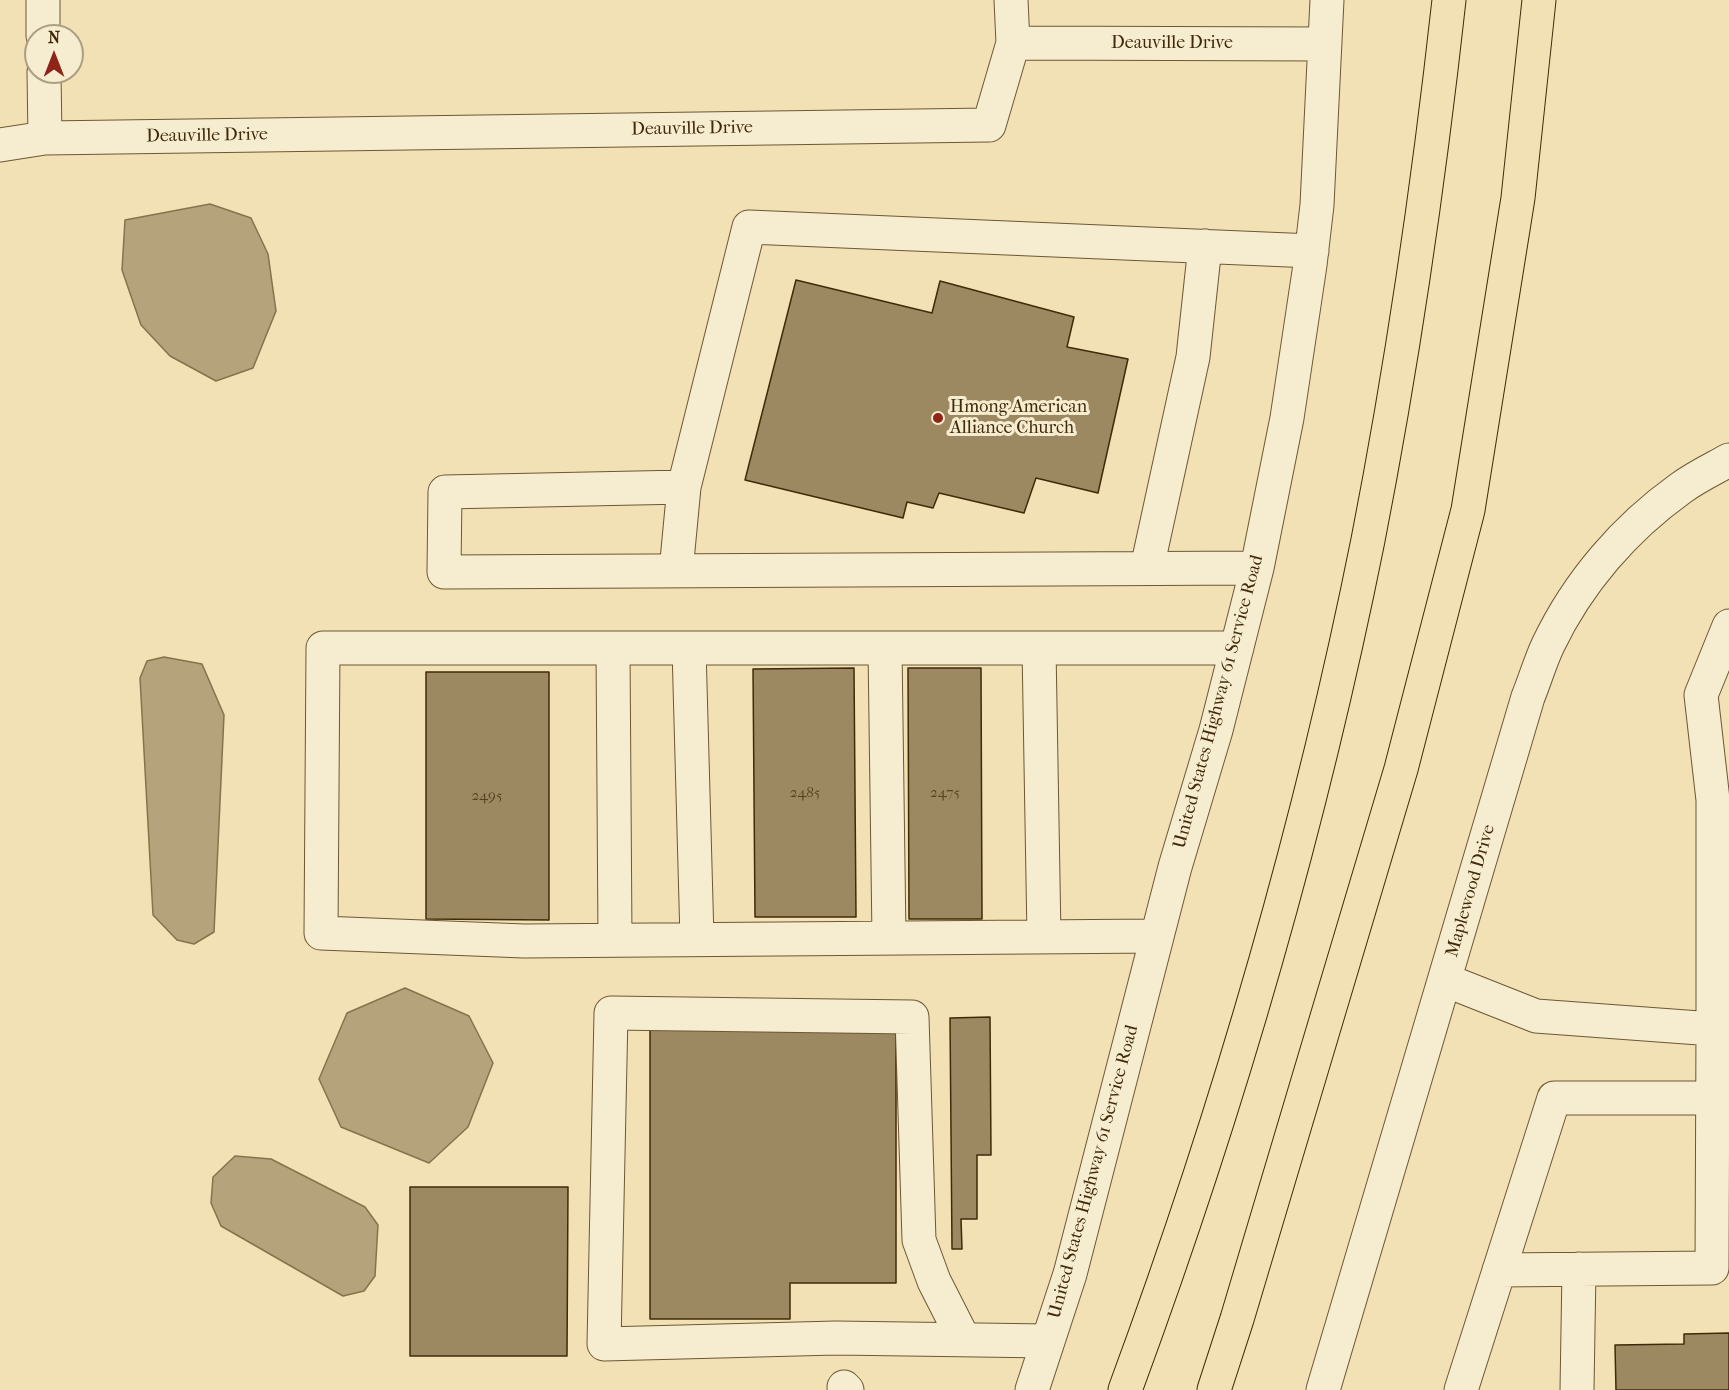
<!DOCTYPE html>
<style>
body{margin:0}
#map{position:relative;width:1729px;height:1390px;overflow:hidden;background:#f1e1b5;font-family:"IM FELL French Canon",serif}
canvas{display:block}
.north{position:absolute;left:24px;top:24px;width:60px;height:60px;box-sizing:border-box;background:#f6eccf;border:2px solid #ad9e80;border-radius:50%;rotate:0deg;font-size:16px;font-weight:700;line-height:24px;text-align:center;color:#402a09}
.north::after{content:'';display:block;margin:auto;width:21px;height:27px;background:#8f2418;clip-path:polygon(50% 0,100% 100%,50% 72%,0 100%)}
</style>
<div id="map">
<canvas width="1729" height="1390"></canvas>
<div class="north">N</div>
</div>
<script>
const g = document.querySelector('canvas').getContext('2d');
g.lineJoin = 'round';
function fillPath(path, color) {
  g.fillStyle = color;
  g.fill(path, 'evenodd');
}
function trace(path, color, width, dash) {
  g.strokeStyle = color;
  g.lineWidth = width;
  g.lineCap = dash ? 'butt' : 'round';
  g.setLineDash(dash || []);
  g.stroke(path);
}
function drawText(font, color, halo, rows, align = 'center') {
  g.font = font + ' "IM FELL French Canon",serif';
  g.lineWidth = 6;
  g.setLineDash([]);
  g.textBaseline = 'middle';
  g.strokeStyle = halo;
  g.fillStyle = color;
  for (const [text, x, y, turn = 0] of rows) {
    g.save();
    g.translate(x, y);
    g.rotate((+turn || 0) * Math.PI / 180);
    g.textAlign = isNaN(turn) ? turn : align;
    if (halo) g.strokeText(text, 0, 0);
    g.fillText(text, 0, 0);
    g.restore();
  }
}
const water = new Path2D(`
 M210,204l41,14 17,36 8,57 -23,57 -37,13 -46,-25 -29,-31 -19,-55 3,-50z
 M164,657l38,7 22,51 -10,217 -20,12 -17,-4 -24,-25 -13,-237 7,-17z
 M405,988l64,28 24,47 -25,64 -39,36 -88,-36 -22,-48 28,-66z
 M235,1156l36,3 94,48 13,18 -3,51 -11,15 -21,5 -122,-70 -10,-23 2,-26z`);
fillPath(water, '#b5a37b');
trace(water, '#86734d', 1.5);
const building = new Path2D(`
 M796,280l136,33 8,-32 134,36 -7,30 61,12 -30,134 -62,-15 -12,35 -85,-20 -6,15 -26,-6 -4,16 -158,-38z
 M854,668l2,249h-101l-2,-248z
 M908,668h73l1,251h-73z
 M426,672h123v248l-123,-1z
 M990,1017l1,138h-14v64h-16l1,30h-10l-2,-231z
 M650,1028h246v255h-106v36h-140z
 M410,1187h158l-1,169h-157z
 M1729,1333v57h-113l-1,-45 69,-1v-10z`);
fillPath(building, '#9c8962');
trace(building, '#402a09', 1.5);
const minor = new Path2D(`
 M43,0v36
 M1013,43l312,1
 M44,72l1,66
 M0,145l45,-7 944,-13 24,-82 -2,-43
 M1147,568l46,-211 12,-111
 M1257,568l-813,4 1,-80 239,-5 65,-260 563,24
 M676,571l8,-84
 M1729,626l-28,69 12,105v229h16
 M613,648l2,292
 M689,648l8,291
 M885,648l4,290
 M1039,648l5,289
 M1157,936l-633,5 -203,-8 2,-285h914
 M1445,980l91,36 177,13 -1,239 -213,2
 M964,1340l-30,-59 -15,-41 -7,-223 -301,-4 -7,331 232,-6 212,3
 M844,1387l3,3
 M1032,1390l38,-116 105,-407 41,-137 41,-162 30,-150 23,-153 7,-60 10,-205
 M1323,1390l205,-693c7,-17 12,-35 20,-52 30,-63 77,-117 133,-157 15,-11 32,-19 48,-28
 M1461,1390l93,-292h175
 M1577,1390l2,-121`);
const major = new Path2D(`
 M1125,1390c102,-276 185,-561 243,-850 35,-179 61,-359 81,-540
 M1214,1390l23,-71 164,-550 67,-259 50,-312 21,-198`);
trace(minor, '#6c5834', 35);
trace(major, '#402a09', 35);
trace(minor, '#f6eccf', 33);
trace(major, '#f1e1b5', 33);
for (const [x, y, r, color] of [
 [938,418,6,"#8f2418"]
]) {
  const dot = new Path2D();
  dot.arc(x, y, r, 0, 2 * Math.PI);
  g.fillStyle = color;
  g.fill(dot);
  trace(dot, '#f6eccf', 2);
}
drawText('15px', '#57421f', null, [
 ["2485",805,793],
 ["2475",945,793],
 ["2495",487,796]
]);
drawText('18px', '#402a09', '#f6eccf', [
 ["Deauville Drive",1172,44],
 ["Deauville Drive",692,129,-1],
 ["Deauville Drive",207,136,-1],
 ["United States Highway 61 Service Road",1219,702,-75],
 ["Maplewood Drive",1471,891,-74],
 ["United States Highway 61 Service Road",1094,1172,-75]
]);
drawText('18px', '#402a09', '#f6eccf', [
 ["Hmong American",950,408],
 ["Alliance Church",950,429]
], 'left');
</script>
